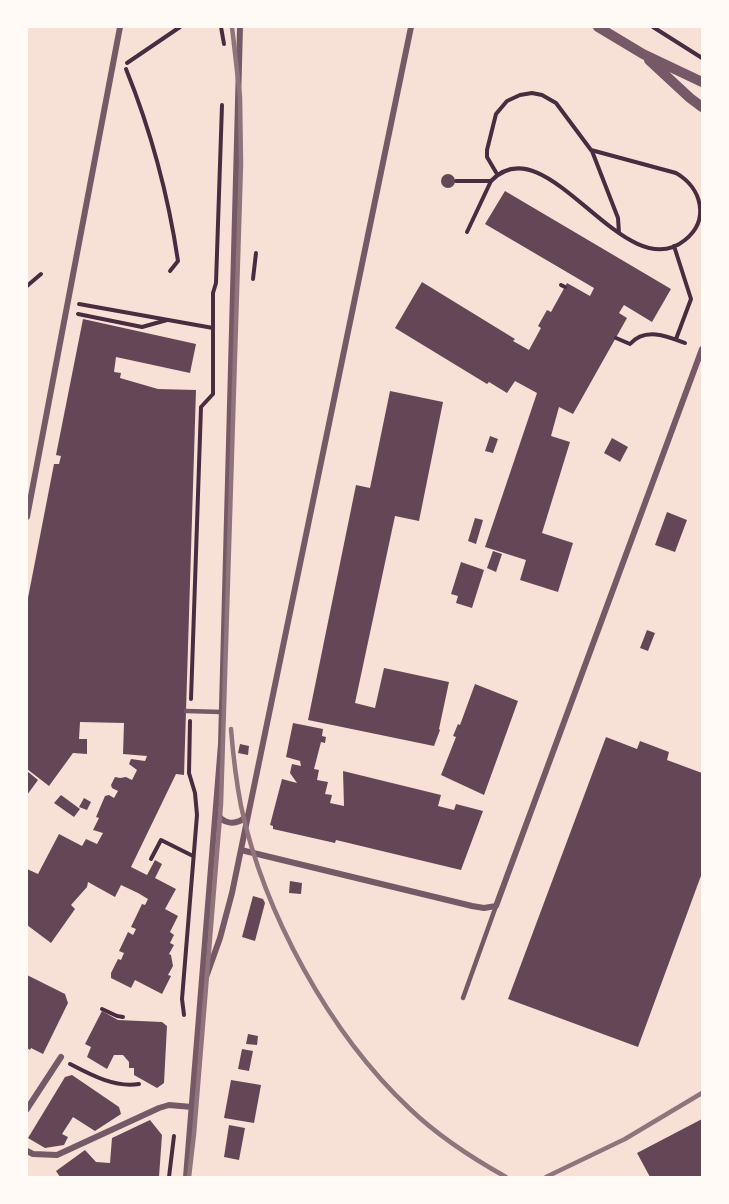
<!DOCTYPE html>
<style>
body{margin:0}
#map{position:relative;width:729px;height:1204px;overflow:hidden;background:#f7e1d7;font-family:"Archivo Narrow",sans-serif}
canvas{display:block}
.frame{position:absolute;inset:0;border:28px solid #fffaf5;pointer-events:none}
</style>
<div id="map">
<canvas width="729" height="1204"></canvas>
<div class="frame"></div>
</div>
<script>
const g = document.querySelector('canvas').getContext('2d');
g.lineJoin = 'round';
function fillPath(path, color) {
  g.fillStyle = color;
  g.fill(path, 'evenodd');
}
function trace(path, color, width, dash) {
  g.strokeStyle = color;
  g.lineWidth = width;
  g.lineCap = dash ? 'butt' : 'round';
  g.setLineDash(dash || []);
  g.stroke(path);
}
fillPath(new Path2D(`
 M441 181a7 7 0 1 1 14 0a7 7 0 1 1-14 0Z
 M505,191l166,98 -19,33 -28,-17 -5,8 8,5 -54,96 -14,-7 -8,29 19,6 -28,91 31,10 -15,49 -38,-12 6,-20 -41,-13 52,-154 -22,-12 -8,12 -18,-11 -2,2 -92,-56 27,-46 93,57 -2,2 16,9 12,-22 -3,-2 9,-16 4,2 16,-29 23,13 4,-8 -109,-64z
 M83,319l113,25 -6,29 -74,-16 -2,15 7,1 -1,5 38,11 38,1 -12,385 -8,-1 -45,93 16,8 8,-15 7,4 -7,14 21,11 -11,20 13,7 -8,16 4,3 -4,8 4,2 -5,9 2,1 2,11 -5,9 3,1 -9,18 -27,-14 -4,8 -20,-10v-5l7,-14 3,1 3,-7 -5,-2 9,-19 5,3 3,-6 -5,-2 11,-23 3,1 3,-6 -10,-6 -17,-8 -6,12 -27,-15 -1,5 -16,18 4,4 -24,34 -24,-18v-56l11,5 21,-40 23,12 4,-7 11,5 6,-11 -10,-3 6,-12 -3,-1 9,-21 4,-1 5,3 4,-7 -6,-3 -1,-3 4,-8 5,1 6,-1 6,3 5,-10 -8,-6 2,-5 14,2 2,-5 -24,-2 1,-31 -44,-1 -1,17h8v15l-14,-1 -24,33 -22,-17v-166l27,-139h5l2,-8 -5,-1z
 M390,391l53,11 -24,119 -24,-5 -40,187 20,5 9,-40 65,14 -10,47 1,1 -6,16 -126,-26 48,-235 14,3z
 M490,436l8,3 -5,14 -8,-2z
 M612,438l16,9 -8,15 -16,-9z
 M667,512l20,8 -12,32 -20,-7z
 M475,518l8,2 -7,24 -8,-3z
 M493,551l9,3 -6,18 -9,-4z
 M461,562l23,8 -12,38 -16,-5 2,-7 -7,-2z
 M647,630l8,3 -7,18 -8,-3z
 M475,684l43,17 -34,94 -43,-20 15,-38 -3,-1 5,-12 2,1z
 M293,723l30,6 -1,7 4,1 -1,6 -4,-1 -7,27 5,1 -2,10 11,2 -3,12 7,1 -2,8 14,3 -1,-35 98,24 -3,11 16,4 2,-6 27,7 -22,59 -125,-30 -1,3 -62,-14v-3l-3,-1 12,-46 15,4 -7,-10 2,-9 9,2 -1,-5 -14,-4z
 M606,737l31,12 3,-8 29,11 -2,8 35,13v100l-64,174 -130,-48z
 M240,744l9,2 -1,9 -10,-2z
 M27,771l11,9 -11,15z
 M61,795l19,14 -6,8 -20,-14z
 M84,798l7,4 -4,8 -8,-3z
 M290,881l12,2 -1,11 -12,-1z
 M253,896l10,3 2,4 -10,38 -13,-4z
 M27,975l38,19 3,9 -25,51 -12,-6 -1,2 -3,-2z
 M102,1011l16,9 44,2 5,4 -3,57 -7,5 -23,-13v-7h-5v-6l-6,-7h-9l-7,14 -20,-12 4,-10 -6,-3z
 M248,1034l10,2 -1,9 -11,-1z
 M242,1049l11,2 -4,20 -11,-2z
 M72,1075l47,32 2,7 -26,17 -22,-14 -11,17 6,3 -4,8 -19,3 -17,-10 37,-61z
 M231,1080l30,5 -7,38 -30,-5z
 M702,1119v58h-52l-13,-24z
 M150,1120l12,15 -3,42h-99l-4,-6 29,-21 11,12 14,1 2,-25z
 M229,1125l16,3 -6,32 -15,-3z`), '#644757');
trace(new Path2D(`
 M221,27l3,17
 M653,27l49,31
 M127,63l53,-36
 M126,69c25,62 42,125 52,192l-8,10
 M592,151l26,67 1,15
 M456,181h34
 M467,232l24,-51c56,-59 133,109 194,59 25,-20 17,-52 -9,-67l-85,-23 -35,-47 -14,-8 -10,-2 -12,2 -13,6 -11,13 -9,36v7l10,17
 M674,246l17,53 -15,40
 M253,279l3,-26
 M561,285l4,2
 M27,286l14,-12
 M79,304l134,24
 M78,314l64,13 25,-7
 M616,338l14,6c15,-17 37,-8 55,-1
 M191,699l10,-292 12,-13v-101l3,-10 6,-178
 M151,859l10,-19 32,16
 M102,1009l15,7 6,1
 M184,1015l-2,-16 15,-184 -2,-22 -6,-20 1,-52
 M70,1064c21,11 45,24 69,20
 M169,1177l5,-41`), '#4a2c40', 4);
trace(new Path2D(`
 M186,711l36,1
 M463,998l33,-92`), '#755966', 4.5);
trace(new Path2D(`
 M27,517l93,-490
 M216,812c7,13 20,14 31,4
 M241,850l231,56 12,2 12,-2 206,-557
 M205,980l15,-42 12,-45 179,-866
 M27,1109l34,-52
 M27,1151l6,3 24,1 102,-47 10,-3 23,2
 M186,1177l35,-433 19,-717`), '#755966', 6);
trace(new Path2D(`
 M598,27l45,27 59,28
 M649,60l41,38 12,9`), '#755966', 10);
trace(new Path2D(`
 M231,729c2,25 5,51 10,77 23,107 88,227 169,303 28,27 62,49 96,68
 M189,1177l5,-43 27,-330 20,-640 -1,-67 -8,-70
 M546,1177l79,-38 77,-46`), '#8f747c', 4.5);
</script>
